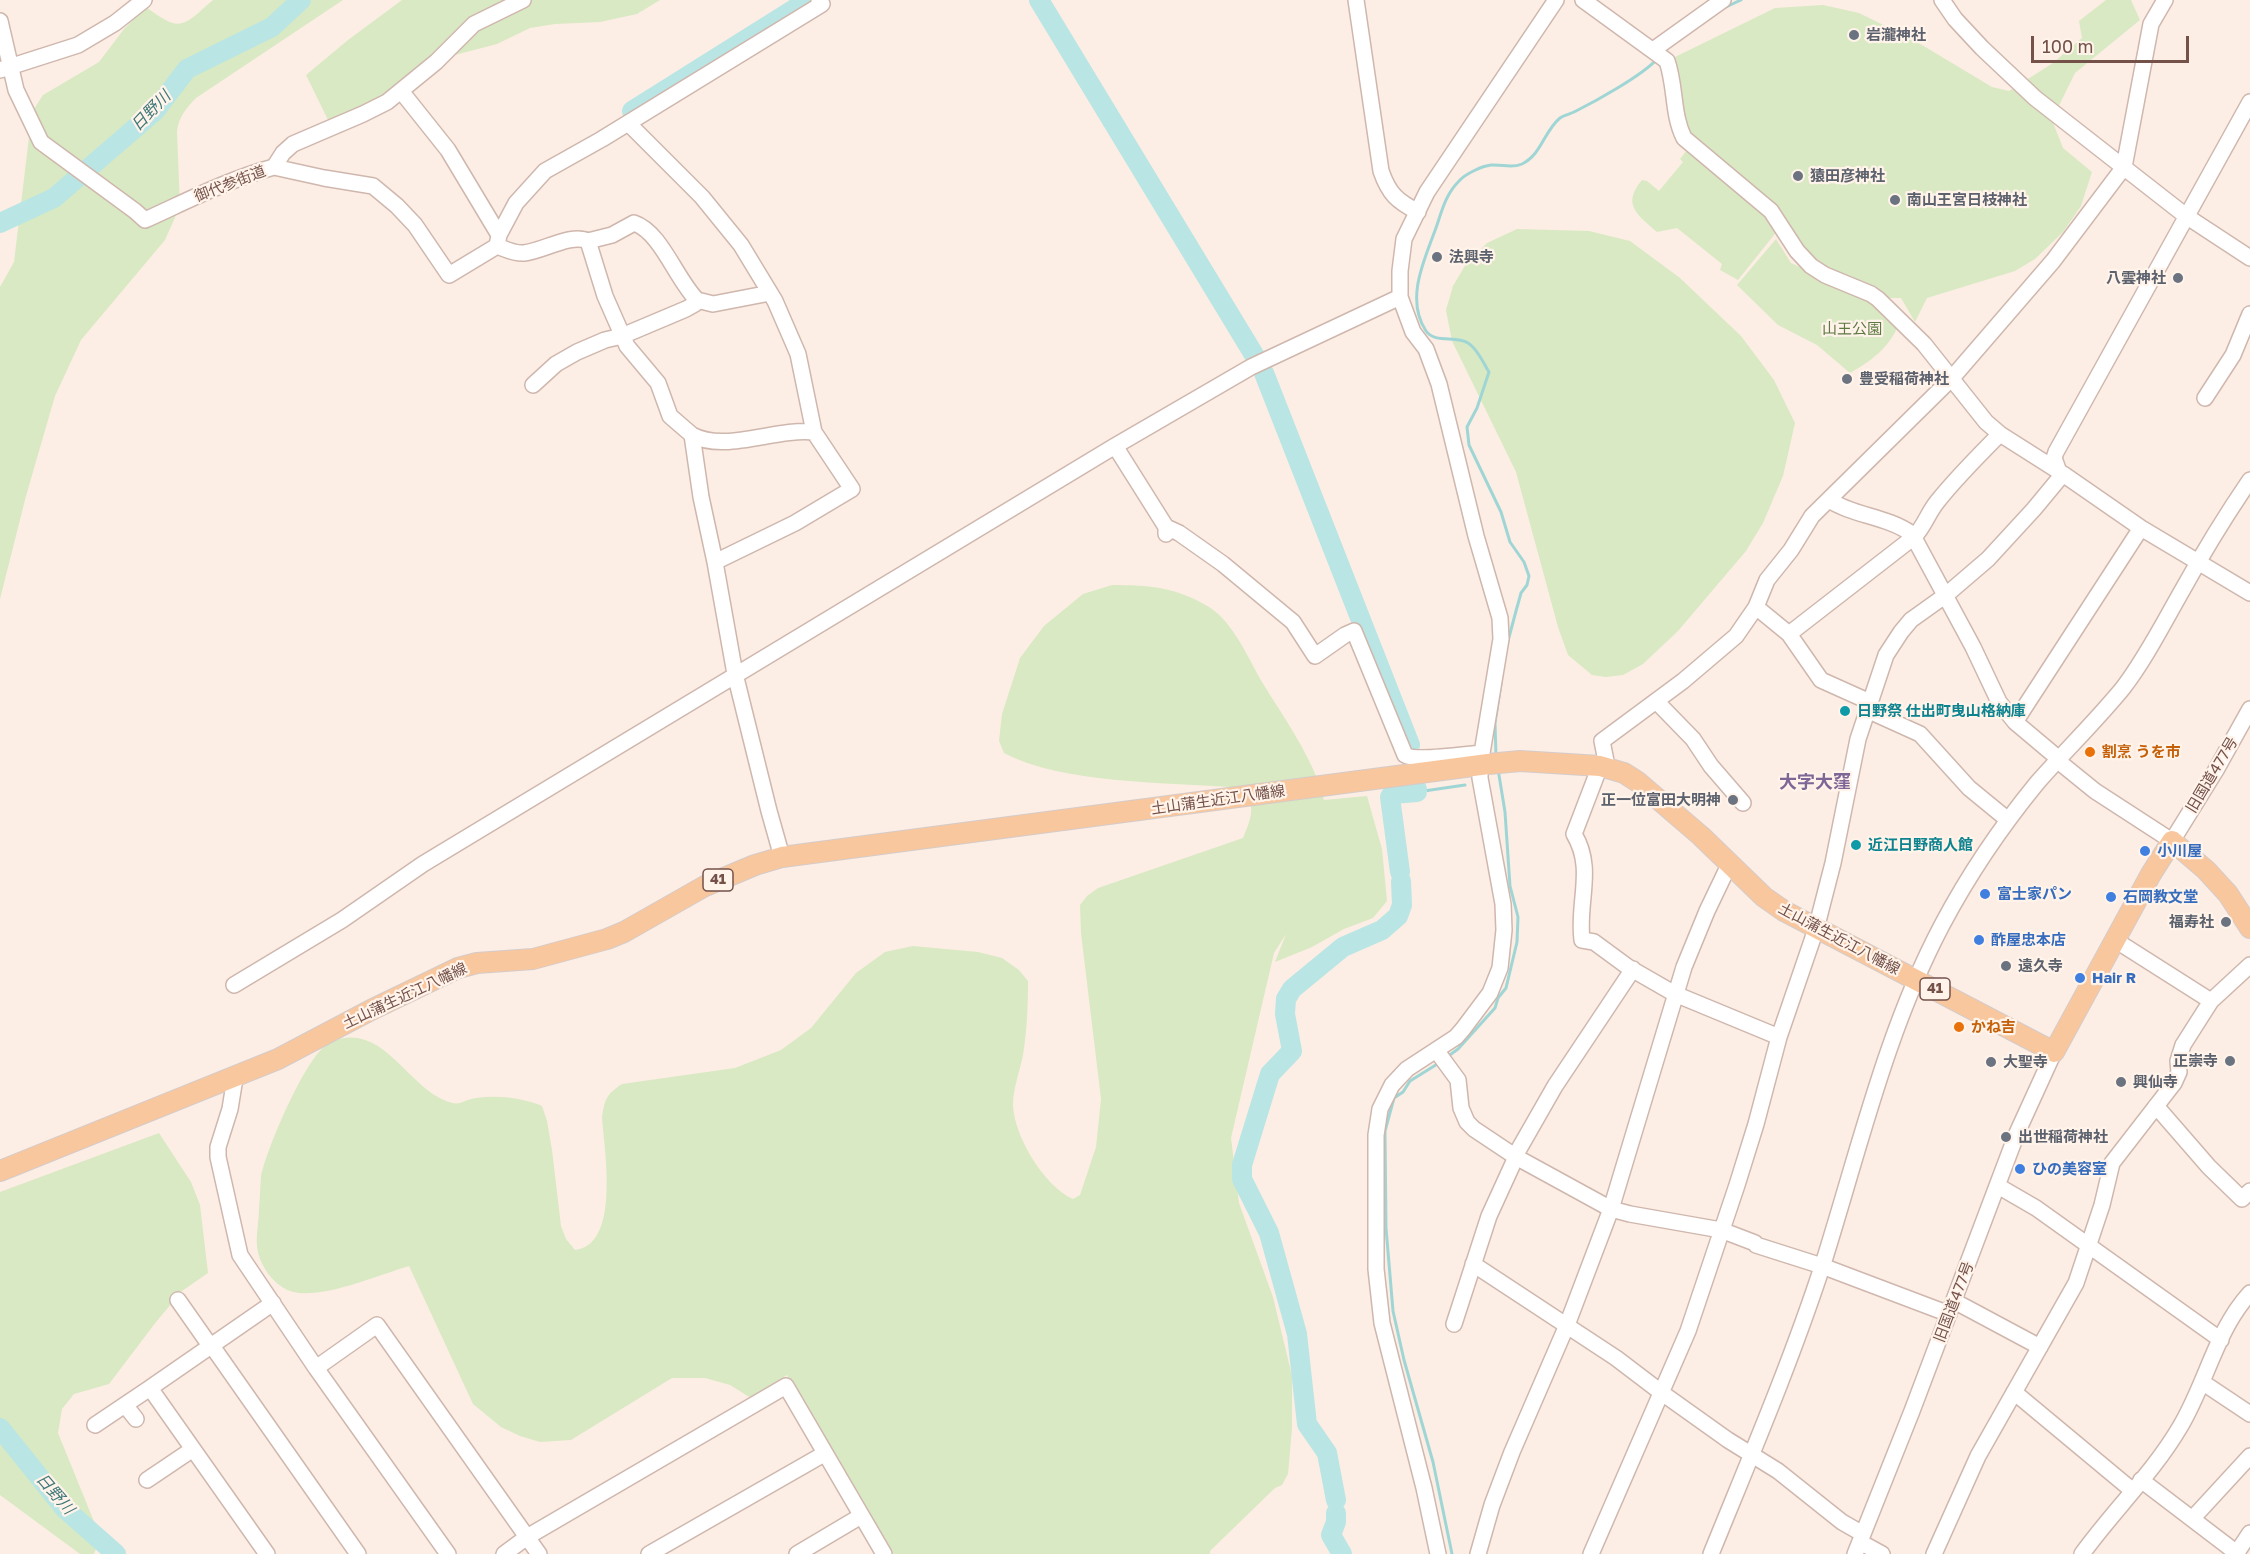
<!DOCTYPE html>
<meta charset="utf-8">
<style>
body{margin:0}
#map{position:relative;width:2250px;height:1554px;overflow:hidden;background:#fceee4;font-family:"Golos Text",sans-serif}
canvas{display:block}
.scale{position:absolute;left:2031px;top:36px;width:158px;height:27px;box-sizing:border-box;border:3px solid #74524a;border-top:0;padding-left:8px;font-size:18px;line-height:21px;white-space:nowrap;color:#74524a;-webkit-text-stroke:4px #fff3ea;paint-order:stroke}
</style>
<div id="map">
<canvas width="2250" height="1554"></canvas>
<div class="scale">100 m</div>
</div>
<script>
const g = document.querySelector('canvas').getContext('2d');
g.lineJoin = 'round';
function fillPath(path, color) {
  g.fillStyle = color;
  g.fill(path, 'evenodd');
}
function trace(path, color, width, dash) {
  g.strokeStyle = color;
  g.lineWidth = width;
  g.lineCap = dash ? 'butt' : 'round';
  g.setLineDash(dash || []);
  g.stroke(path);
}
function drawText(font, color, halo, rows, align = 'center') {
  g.font = font + ' "Golos Text","Noto Sans JP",sans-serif';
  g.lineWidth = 4.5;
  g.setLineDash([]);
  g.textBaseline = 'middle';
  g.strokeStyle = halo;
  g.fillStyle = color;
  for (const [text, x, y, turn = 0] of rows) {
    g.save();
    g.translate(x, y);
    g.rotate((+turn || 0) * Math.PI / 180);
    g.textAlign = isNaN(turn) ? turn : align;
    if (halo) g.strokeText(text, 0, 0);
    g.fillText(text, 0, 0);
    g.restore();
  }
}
fillPath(new Path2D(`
 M213,0h130l-147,98c-10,10 -17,19 -19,33l3,75 -15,34 -84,100 -26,56 -29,100 -26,103v-312l14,-25 18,-150 11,-17 56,-33 25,-33 22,-22c35,26 36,20 67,-7z
 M402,0h258l-23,14 -37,8 -45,2 -25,4 -33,16 -69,18 -35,30 -63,32 -24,-49 42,-35z
 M2106,0h25l9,20 -65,53 -23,47 11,28 29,24 -11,34 -18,26 -28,27 -20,12 -88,27 -12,24 -14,-24h-20l-60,-31 -128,-129 -10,-15 -8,-66 100,-49 48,-3 36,8 53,26 80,48 17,4 44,-28 29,-25 -3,-17z
 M1687,150l81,63 10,17 -40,50 -18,-10 2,-6 -45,-36 -20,4c-19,-17 -36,-27 -15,-52l5,1 12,10 24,-29 -3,-3z
 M1517,229l72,2 41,10 50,37 61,58 33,44 21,43 -12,53 -20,47 -17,28 -68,80 -35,33 -20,11 -17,2 -14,-2 -24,-20 -10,-28 -42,-155 -64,-131 -6,-31 7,-24 13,-22 21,-21z
 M1776,239l15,24 85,39 22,24c-10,23 -27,35 -48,47l-33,-28 -39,-20 -41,-40z
 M1112,585c37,0 64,2 97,22 25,16 39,51 53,75 22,36 52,77 62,118l43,-4 15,53 5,52 -14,17 -29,11 -32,18 -37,15 11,-28 -12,19 -43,185 8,65 34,94 19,79v52l-4,46 -6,11 -7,3 -65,63v3h-316l-107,-179 -36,23 -21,-13 -25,-7h-33l-101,62 -31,2 -20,-6 -19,-9 -28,-23 -64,-138c-30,9 -79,30 -110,27 -22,-2 -40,-26 -42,-47 -1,-12 2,-25 2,-37 1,-10 1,-21 2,-32 5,-27 42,-113 63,-130 4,-3 15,-9 21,-9 41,-6 65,49 101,63 15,6 16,-1 30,-3 21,-3 47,0 66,8l5,15 5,29 9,76 5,13 9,11c46,-5 29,-101 27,-133 3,-19 5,-23 20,-33l113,-16 46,-18 30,-22 45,-55 29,-21 28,-6 65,6 24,6 17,12 9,11c0,25 -1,49 -5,74 -3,15 -10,34 -10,50 1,31 31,81 60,94l7,-4 16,-48 5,-48 -20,-166 -1,-28 7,-9 11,-8 145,-50c11,-26 15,-39 -13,-51 -67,-5 -167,-3 -226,-34l-5,-12 3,-27 18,-56 24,-32 39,-32z
 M159,1133l32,49 9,23 8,68 -26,18 -26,31 -47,62 -35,10 -12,15 -4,24 37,91 3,18 -4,12h-14l-80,-59v-303z`), '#d9e9c3');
trace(new Path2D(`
 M1726,7l15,-7
 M1508,641l8,-30 5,-18 6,-8 2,-9 -5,-14 -14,-20 -9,-30 -32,-67 -2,-18 10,-19 12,-36c-5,-8 -12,-24 -21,-29 -12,-8 -33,1 -42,-12 -22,-33 0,-74 11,-106 5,-15 9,-31 22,-44 6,-7 23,-15 32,-16 12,-1 20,4 31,-1 20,-10 22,-33 38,-46 4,-3 11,-4 16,-7 20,-10 67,-36 81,-52
 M1496,756l-1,-33 6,-40
 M1417,792l48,-7
 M1447,1057l11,-8 37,-41 3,-10 8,-10 11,-46 1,-25 -8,-31 -5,-74 -7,-43
 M1439,1063l-29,18 -7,11 -9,6 -9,33 1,97 7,83 11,49 29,102 19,92`), '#9fd6d5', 3);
trace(new Path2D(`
 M1039,0l217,358
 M632,111l164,-103 6,-8
 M0,223l54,-25 101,-87 32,-42 85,-42 29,-27
 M1264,373l146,372
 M1400,872l-10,-75 2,-3 25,-2v-3
 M0,1428l65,81 51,45
 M1336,1500l-9,-47 -20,-29 -10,-90 -28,-101 -27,-54v-14l28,-91 22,-23 -7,-37 1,-15 6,-10 51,-42 39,-17 16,-14 4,-11 -1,-24
 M1336,1513v9l-5,13 11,19`), '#b9e5e4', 20);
const minor = new Path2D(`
 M1356,0l25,171c8,23 16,30 37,41
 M1583,0l84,61c9,26 5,53 17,77l87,73 26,40 14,15 14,9 46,19 7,5 46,45 62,78 14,12 63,40 78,54 109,65
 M1942,0l13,19 27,29 53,50 151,118 64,42
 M0,21l16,69 25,52 94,69 10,9c42,-19 84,-41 129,-53l9,-14 10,-9 70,-30 24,-12 49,-40 38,-38 49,-24
 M1653,50l70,-50
 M0,70l78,-25 37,-22 29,-23
 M401,91l47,59 51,85
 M628,123l74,74 39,48 34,56 23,53 16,78 38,57 -57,34 -80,39
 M274,167l50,11 49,8 24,20 18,19 34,50 48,-29 2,-11 17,-32 29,-32 57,-32 220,-135 -3,-4
 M588,241l24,-6 22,-12c27,9 42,56 63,77
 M497,246c8,3 18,8 27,7 19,-2 47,-20 64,-12l17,55 22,50 31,37 12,33 22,19 9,62 14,65 20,112 34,137 13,46
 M533,385l23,-21 21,-12 28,-12 17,-4 64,-27 9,-5 2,-4 16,4 57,-11
 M2205,398l28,-43 17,-41
 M692,435c33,18 83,-7 122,-3
 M1115,446l51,81v7
 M2059,472l-5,-14 2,-6 194,-350
 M1829,500c25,16 58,16 83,34l61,113 26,55 16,20 44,37
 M1166,527l13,6 44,31 70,58 22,34 30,-21 9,-4 51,124c11,7 62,-1 77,-2
 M1756,607l33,27 32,46 49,22
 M1789,634l125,-97c10,-10 14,-24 23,-35 19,-24 41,-46 63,-68
 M1656,701l37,38 18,27 32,37
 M1867,710l53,24 49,54 39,32
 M2015,722l126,-194
 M2058,761l37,30 77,50 44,-71 34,-61
 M1600,766l-26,68c21,35 3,68 8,106l12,2 34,25 47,27 104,43
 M1607,766l-5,-25 81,-60 53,-45 20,-29 11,-27 24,-30 21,-34 140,-138 101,-117 71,-94 27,-143 14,-24
 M2115,940l96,61
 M234,985l108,-65 81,-56 692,-418 136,-79 149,-70
 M1436,1050l22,30 3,28 6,14 7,7 42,28 95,52 19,5 91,16 34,13 1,2 66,21 127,48
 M235,1078l-5,31 -12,38v10l22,98 76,113 132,186
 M2156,1106l53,61 33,32 8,-8
 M1515,1156l40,-70 78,-117
 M1998,1186l38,22 185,132
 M1473,1264l143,94 46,35 66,47 50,31 64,51 21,12
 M178,1300l33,47
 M1954,1301l86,46
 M1454,1324l35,-108 27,-59
 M212,1346l146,208
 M316,1368l61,-43 162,229
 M2202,1382l48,32
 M2014,1392l119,99
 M125,1405l11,14
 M95,1425l55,-37
 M147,1480l46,-31
 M2141,1480l97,74
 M2192,1519l58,-63
 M1860,1542l22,12
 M267,1554l-117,-166 123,-85
 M504,1554l23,-17 259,-151 98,168
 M649,1554l175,-100
 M797,1554l64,-38
 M1438,1554l-14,-66 -42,-165 -6,-54v-134l4,-26 12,-24 15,-16 49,-32 7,-8 27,-36 10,-25 4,-38 -1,-26 -23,-126v-13l21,-126 -1,-21 -24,-82 -37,-152 -13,-35 -13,-17 -13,-35v-26l4,-32 23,-47 129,-192
 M1478,1554l14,-49 20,-53 55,-127 44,-116 73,-242 23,-56 22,-46
 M1591,1554l97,-223 49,-146 19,-61 23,-87 37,-108 17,-66 25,-124 28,-84 15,-23 10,-12 35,-25 42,-36 46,-50 29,-35
 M1711,1554c39,-96 80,-192 112,-290 36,-114 63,-233 119,-339 27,-51 59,-98 95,-142 28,-32 59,-62 86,-95 23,-30 41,-66 60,-99 21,-38 43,-74 67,-109
 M1855,1554l57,-143 105,-278 37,-81
 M1934,1554l44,-98 98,-173 26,-78 10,-42 62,-80 5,-11 -1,-11 5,-16 28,-44 39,-36
 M2082,1554c31,-43 71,-81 98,-127 26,-43 36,-97 70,-134
 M2236,1554l14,-21`);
const major = new Path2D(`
 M0,1171l278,-112 93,-49 87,-42 19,-5 56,-4 74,-20 17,-7 81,-46 50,-21 27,-8 706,-93 32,-3 80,5 24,7 14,9 63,54 63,61 20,14 270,141 97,-178 21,-33 34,29 22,24 22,34`);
trace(minor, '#cfb7ae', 18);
trace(major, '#d5cbc9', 22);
trace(minor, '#fff', 15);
trace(major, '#f9c79e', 20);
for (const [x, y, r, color] of [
 [1854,35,6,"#6b7280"],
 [1798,176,6,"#6b7280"],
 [1895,200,6,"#6b7280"],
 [1437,257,6,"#6b7280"],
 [2178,278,6,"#6b7280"],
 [1847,379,6,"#6b7280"],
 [1845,711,6,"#0f9aa8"],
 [2090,752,6,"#e8710a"],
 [1733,800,6,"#6b7280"],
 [1856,845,6,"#0f9aa8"],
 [2145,851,6,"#3f7fe0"],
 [1985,894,6,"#3f7fe0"],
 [2111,897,6,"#3f7fe0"],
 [2226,922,6,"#6b7280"],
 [1979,940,6,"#3f7fe0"],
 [2006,966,6,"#6b7280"],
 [2080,978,6,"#3f7fe0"],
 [1959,1027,6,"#e8710a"],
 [2230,1061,6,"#6b7280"],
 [1991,1062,6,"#6b7280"],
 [2121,1082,6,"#6b7280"],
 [2006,1137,6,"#6b7280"],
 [2020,1169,6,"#3f7fe0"]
]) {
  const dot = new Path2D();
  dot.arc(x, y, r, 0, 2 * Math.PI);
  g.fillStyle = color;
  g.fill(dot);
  trace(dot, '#fff3ea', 2);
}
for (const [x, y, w] of [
 [718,880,30],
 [1935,989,30]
]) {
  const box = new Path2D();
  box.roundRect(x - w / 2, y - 11, w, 22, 4.5);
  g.fillStyle = '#fff3ea';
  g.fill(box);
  trace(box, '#74524a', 1.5);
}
drawText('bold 14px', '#74524a', null, [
 ["41",718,880],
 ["41",1935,989]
]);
drawText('bold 15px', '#5b616d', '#fff3ea', [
 ["岩瀧神社",1866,35],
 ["猿田彦神社",1810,176],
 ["南山王宮日枝神社",1907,200],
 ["法興寺",1449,257],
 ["八雲神社",2166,278,"right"],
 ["豊受稲荷神社",1859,379],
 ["正一位富田大明神",1721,800,"right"],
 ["福寿社",2214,922,"right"],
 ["遠久寺",2018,966],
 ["正崇寺",2218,1061,"right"],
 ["大聖寺",2003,1062],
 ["興仙寺",2133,1082],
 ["出世稲荷神社",2018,1137]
], 'left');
drawText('15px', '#74524a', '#fff3ea', [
 ["御代参街道",230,184,-21],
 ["旧国道477号",2212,775,-59],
 ["土山蒲生近江八幡線",1218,800,-8],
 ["土山蒲生近江八幡線",1839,939,28],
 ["土山蒲生近江八幡線",405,996,-25],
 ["旧国道477号",1954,1302,-69]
]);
drawText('15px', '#5d7942', '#fff3ea', [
 ["山王公園",1852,329]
]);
drawText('bold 15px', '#0d838f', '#fff3ea', [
 ["日野祭 仕出町曳山格納庫",1857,711],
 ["近江日野商人館",1868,845]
], 'left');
drawText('bold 15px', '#c56008', '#fff3ea', [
 ["割烹 うを市",2102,752],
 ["かね吉",1971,1027]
], 'left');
drawText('bold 15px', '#366cbe', '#fff3ea', [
 ["小川屋",2157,851],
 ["富士家パン",1997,894],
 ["石岡教文堂",2123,897],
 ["酢屋忠本店",1991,940],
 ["Hair R",2092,978],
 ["ひの美容室",2032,1169]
], 'left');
drawText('italic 16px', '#3e7878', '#fff3ea', [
 ["日野川",151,111,-46],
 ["日野川",55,1494,49]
]);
drawText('bold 18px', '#7e6697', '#fff3ea', [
 ["大字大窪",1815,782]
]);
</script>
